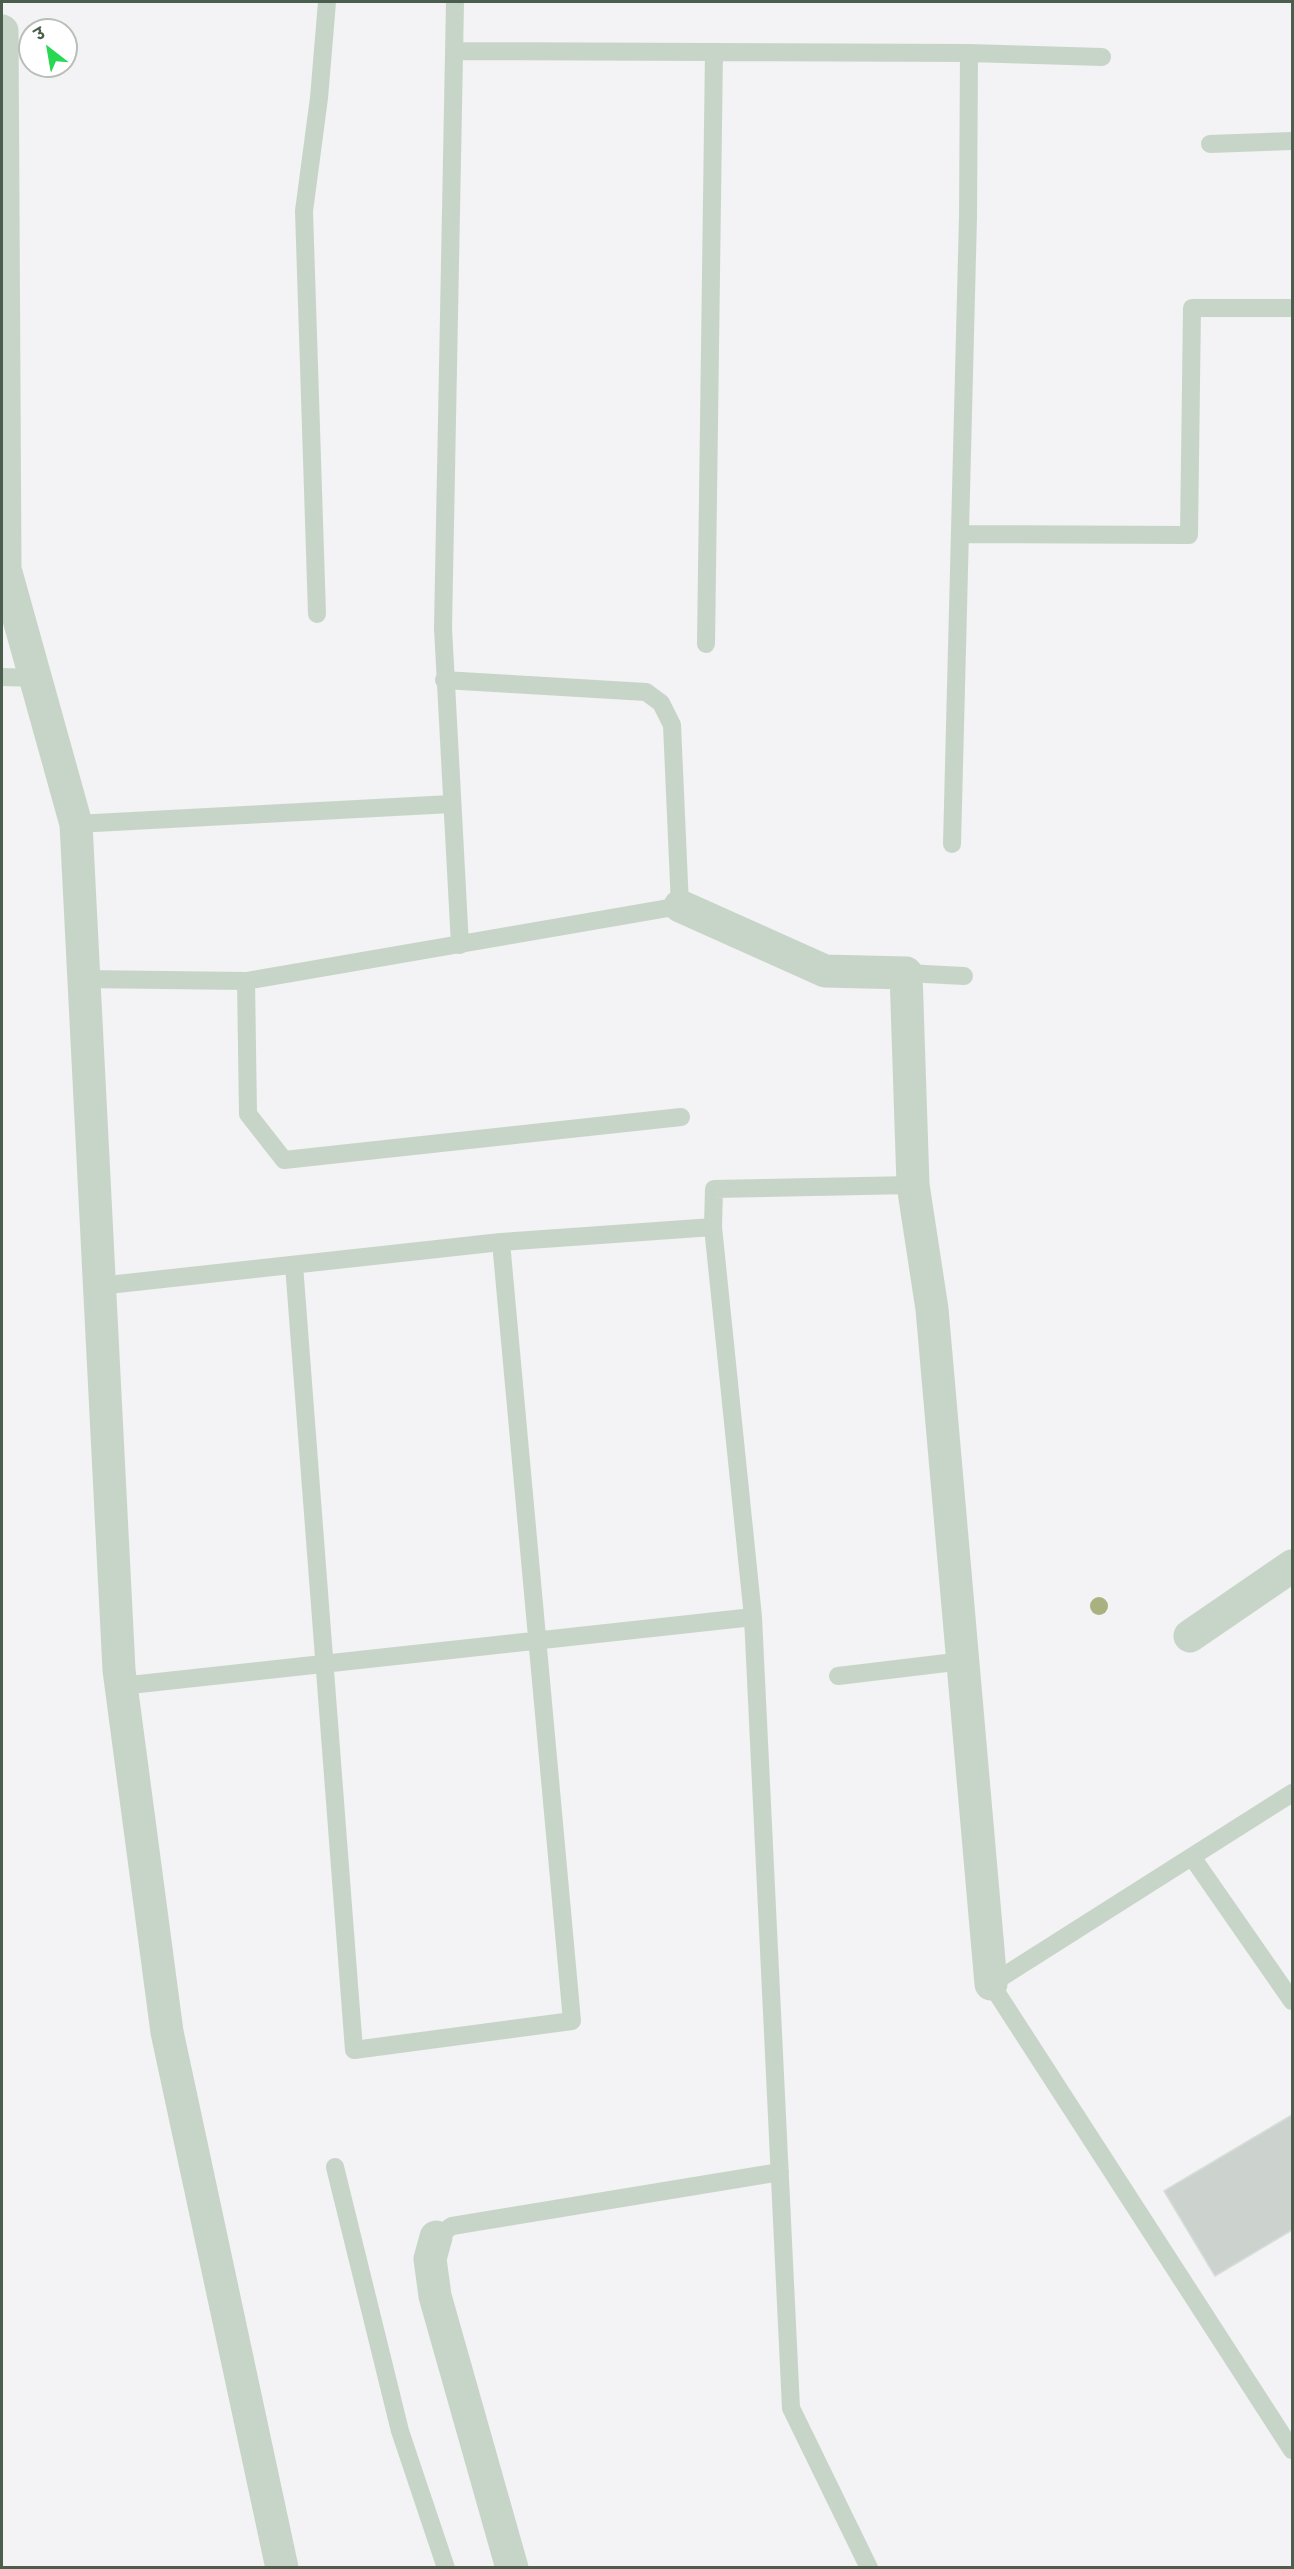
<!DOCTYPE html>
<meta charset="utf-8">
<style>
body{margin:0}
#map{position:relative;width:1294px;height:2569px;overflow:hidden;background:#f3f2f4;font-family:Poppins,"Noto Sans Devanagari",sans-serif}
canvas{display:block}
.frame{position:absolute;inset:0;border:3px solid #4b5e4d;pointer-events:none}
.north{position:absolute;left:18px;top:18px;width:60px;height:60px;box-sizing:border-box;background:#fff;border:2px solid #b7bfb8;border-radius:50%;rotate:329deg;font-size:16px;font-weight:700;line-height:24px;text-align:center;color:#4b5e4d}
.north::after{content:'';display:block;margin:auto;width:21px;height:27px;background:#29d752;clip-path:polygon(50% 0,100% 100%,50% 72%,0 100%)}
</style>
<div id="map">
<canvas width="1294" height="2569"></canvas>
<div class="frame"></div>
<div class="north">उ</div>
</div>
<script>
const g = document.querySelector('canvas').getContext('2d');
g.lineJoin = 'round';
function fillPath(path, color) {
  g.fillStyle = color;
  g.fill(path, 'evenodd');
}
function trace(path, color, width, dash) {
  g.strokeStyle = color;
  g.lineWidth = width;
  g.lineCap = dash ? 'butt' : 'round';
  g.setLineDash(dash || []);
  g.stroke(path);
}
const building = new Path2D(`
 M1292,2115v115l-77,46 -51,-85z`);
fillPath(building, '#ccd3ce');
trace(building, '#d6dcd8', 1.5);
trace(new Path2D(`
 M455,2l-12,626 17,317
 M454,51l515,2 -1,164 -16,627
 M969,53l133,4
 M1210,144l82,-3
 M960,534l229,1 3,-227h100
 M317,614l-13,-403 15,-113 8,-96
 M706,644l8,-592
 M2,677l33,1
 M76,824l375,-20
 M906,973l58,3
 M84,979l162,2 434,-75 -8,-181 -11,-22 -15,-11 -202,-12
 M246,981l2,133 36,46 397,-43
 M294,1265l60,785 218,-29 -71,-779
 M99,1286l402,-44 212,-15
 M838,1676l125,-15
 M121,1686l632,-69
 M1292,1793l-301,191 301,466
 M1192,1857l100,144
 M335,2167l65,264 46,137
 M436,2237l16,-11 328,-54
 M869,2568l-78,-160 -38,-791 -40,-390 1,-38 199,-4`), '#c7d5c8', 18);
trace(new Path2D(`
 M680,906l145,65 81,2 7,212 19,124 59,675
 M1190,1636l102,-70
 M436,2237l-6,22 5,37 77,272`), '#c7d5c8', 33);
trace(new Path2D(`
 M2,31l3,538 71,255 43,846 48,362 115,536`), '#c7d5c8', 33);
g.fillStyle = '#a8b17f';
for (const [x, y] of [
 [1099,1606]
]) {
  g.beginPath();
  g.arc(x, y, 9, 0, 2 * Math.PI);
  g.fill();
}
</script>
